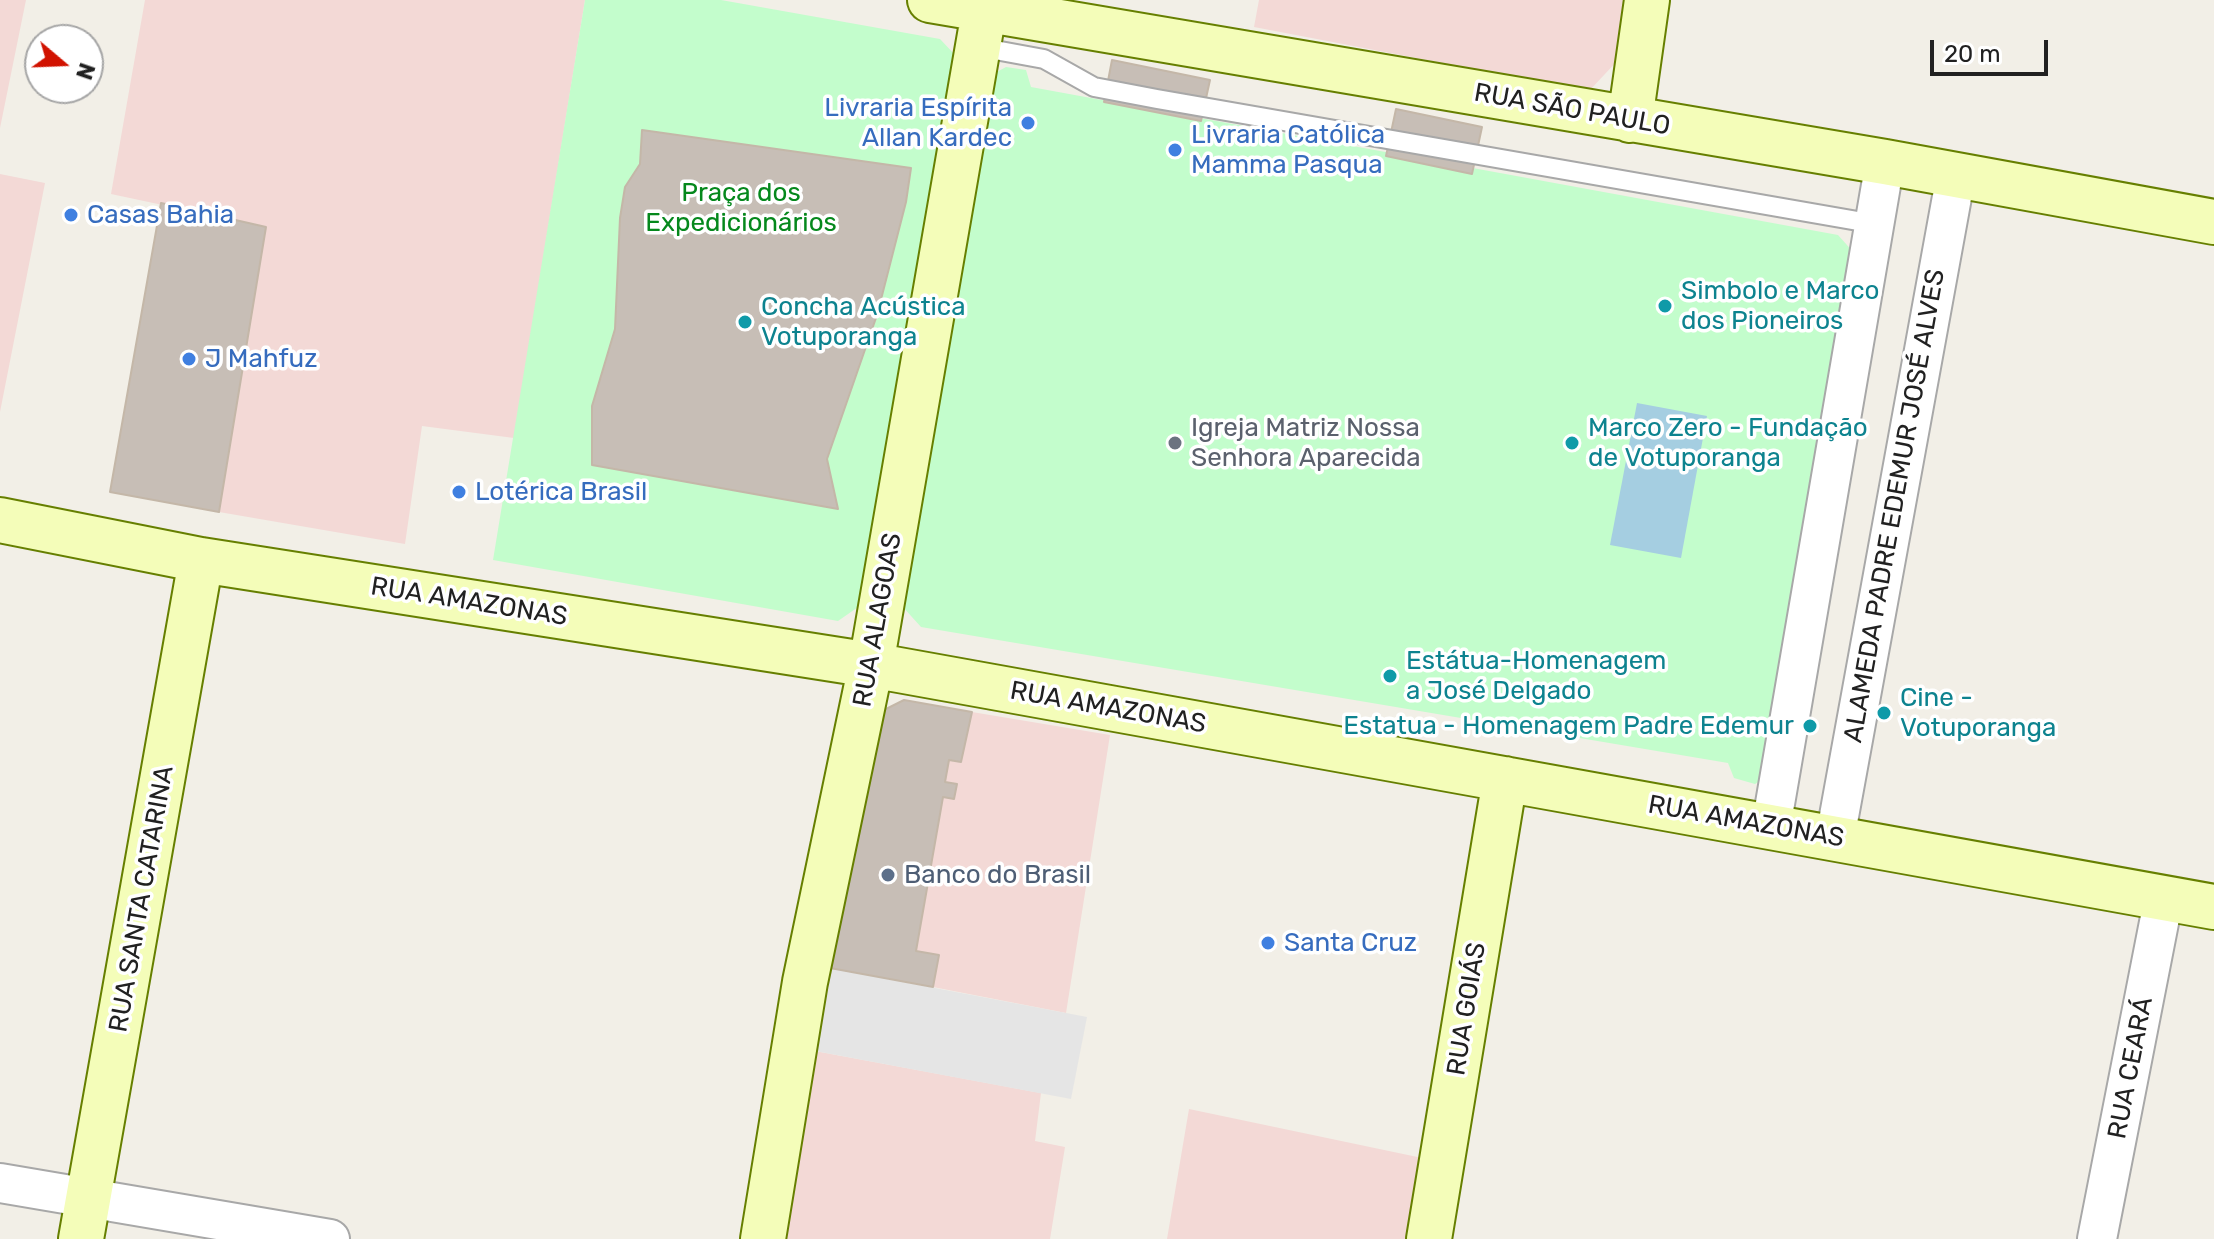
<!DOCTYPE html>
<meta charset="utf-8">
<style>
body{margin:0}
#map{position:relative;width:2214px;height:1239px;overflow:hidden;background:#f2efe7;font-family:Rubik,sans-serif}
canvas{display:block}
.north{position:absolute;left:24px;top:24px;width:80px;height:80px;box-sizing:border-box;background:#fff;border:2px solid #a6a6a6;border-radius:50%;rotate:109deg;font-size:22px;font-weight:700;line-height:32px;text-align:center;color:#212121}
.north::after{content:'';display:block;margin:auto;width:28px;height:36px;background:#d11200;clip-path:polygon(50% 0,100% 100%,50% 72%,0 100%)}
.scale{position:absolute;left:1930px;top:40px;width:118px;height:36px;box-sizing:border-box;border:4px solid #212121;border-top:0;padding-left:10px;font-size:24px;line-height:28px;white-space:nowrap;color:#212121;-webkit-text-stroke:6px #fff;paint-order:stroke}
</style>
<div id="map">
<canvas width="2214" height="1239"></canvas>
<div class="north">N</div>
<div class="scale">20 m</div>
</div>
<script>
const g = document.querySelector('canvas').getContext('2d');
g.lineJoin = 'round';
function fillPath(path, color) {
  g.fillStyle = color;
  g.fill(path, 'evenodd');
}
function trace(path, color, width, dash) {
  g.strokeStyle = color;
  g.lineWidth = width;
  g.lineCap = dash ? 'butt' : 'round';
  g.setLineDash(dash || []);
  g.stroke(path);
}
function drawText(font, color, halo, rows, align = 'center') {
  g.font = font + ' Rubik,sans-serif';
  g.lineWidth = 7;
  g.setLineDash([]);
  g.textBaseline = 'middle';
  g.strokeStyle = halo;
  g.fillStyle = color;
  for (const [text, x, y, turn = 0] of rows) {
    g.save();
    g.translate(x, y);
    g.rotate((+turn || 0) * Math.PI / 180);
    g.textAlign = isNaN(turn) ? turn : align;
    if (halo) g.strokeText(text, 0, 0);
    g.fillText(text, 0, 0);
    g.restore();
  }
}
fillPath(new Path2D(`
 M0,0h26l-26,128z
 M145,0h440l-71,438 -92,-12 -17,118 -186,-32 47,-285 -155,-33z
 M1259,0h370l-9,58 -31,33 -335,-64z
 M0,174l45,9 -45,229z
 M972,712l138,23 -44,278 -133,-26 6,-32 -23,-4 27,-154 13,-13 -11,-2 4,-22 12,2z
 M815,1051l226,42 -6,48 30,6 -15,92h-269z
 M1189,1109l238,50 -13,80h-247z`), '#f3d9d6');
fillPath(new Path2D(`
 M585,0h136l219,39 17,18 -96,548 -23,16 -345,-61z
 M1006,67l20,3 5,17 807,148 17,19 -89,523 -11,7 -21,-6 -6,-15 -807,-136 -19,-21 91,-532z`), '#c3fdcc');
fillPath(new Path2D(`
 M830,968l257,49 -16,82 -256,-48z`), '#e5e5e5');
fillPath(new Path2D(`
 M1637,403l70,13 -26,142 -71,-13z`), '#a5cee1');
const building = new Path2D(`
 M1112,60l98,20 -9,41 -97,-19z
 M1396,109l86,18 -10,47 -86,-18z
 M642,130l269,38 -5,34 -29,113 -50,144 11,50 -246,-44v-59l23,-77 5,-111 5,-31 15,-23z
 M161,203l105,24 -47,285 -109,-20z
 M904,700l68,12 -11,50 -12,-2 -4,22 12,2 -3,15 -11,-2 -27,154 23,4 -6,32 -103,-19 46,-254z`);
fillPath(building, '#c7beb6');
trace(building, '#c4b7a8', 2);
const lane = new Path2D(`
 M979,58l16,-8 49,9 50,28 63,12 718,125`);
const street = new Path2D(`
 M1771,827l114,-665
 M1835,838l121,-663
 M0,1183l330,56
 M2097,1239l67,-342`);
const secondary = new Path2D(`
 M930,0l955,162 329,60
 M1630,120l17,-120
 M0,520l201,40 670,105 1343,242
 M81,1239l120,-679
 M763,1239l42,-257 66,-317 115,-665
 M1429,1239l76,-460`);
trace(lane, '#a8a8a8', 22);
trace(street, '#a8a8a8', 42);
trace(secondary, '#667f00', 48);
trace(lane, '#fff', 18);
trace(street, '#fff', 38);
trace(secondary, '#f4fdb9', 44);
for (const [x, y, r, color] of [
 [1028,123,8,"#3f7fe0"],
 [1175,150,8,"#3f7fe0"],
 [71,215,8,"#3f7fe0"],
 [1665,306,8,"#0f9aa8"],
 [745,322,8,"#0f9aa8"],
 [189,359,8,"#3f7fe0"],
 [1175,443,8,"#6b7280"],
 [1572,443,8,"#0f9aa8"],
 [459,492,8,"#3f7fe0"],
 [1390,676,8,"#0f9aa8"],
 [1884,713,8,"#0f9aa8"],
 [1810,726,8,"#0f9aa8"],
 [888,875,8,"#5c6f8a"],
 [1268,943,8,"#3f7fe0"]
]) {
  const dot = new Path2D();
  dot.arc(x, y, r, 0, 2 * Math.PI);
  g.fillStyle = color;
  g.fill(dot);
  trace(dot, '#fff', 3);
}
drawText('26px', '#366cbe', '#fff', [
 ["Livraria Espírita",1012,108,"right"],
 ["Allan Kardec",1012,138,"right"],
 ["Livraria Católica",1191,135],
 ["Mamma Pasqua",1191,165],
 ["Casas Bahia",87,215],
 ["J Mahfuz",205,359],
 ["Lotérica Brasil",475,492],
 ["Santa Cruz",1284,943]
], 'left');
drawText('26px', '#212121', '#fff', [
 ["RUA SÃO PAULO",1572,110,10],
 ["ALAMEDA PADRE EDEMUR JOSÉ ALVES",1895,506,-80],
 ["RUA AMAZONAS",469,602,9],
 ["RUA ALAGOAS",878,620,-80],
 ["RUA AMAZONAS",1108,708,10],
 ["RUA AMAZONAS",1746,822,10],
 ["RUA SANTA CATARINA",142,899,-80],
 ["RUA GOIÁS",1467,1009,-81],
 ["RUA CEARÁ",2131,1068,-79]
]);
drawText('26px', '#05881c', '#fff', [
 ["Praça dos",741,193],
 ["Expedicionários",741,223]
]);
drawText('26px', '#0d838f', '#fff', [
 ["Simbolo e Marco",1681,291],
 ["dos Pioneiros",1681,321],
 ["Concha Acústica",761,307],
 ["Votuporanga",761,337],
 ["Marco Zero - Fundação",1588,428],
 ["de Votuporanga",1588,458],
 ["Estátua-Homenagem",1406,661],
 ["a José Delgado",1406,691],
 ["Cine -",1900,698],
 ["Votuporanga",1900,728],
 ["Estatua - Homenagem Padre Edemur",1794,726,"right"]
], 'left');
drawText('26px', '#5b616d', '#fff', [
 ["Igreja Matriz Nossa",1191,428],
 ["Senhora Aparecida",1191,458]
], 'left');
drawText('26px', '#4e5e75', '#fff', [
 ["Banco do Brasil",904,875]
], 'left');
</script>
